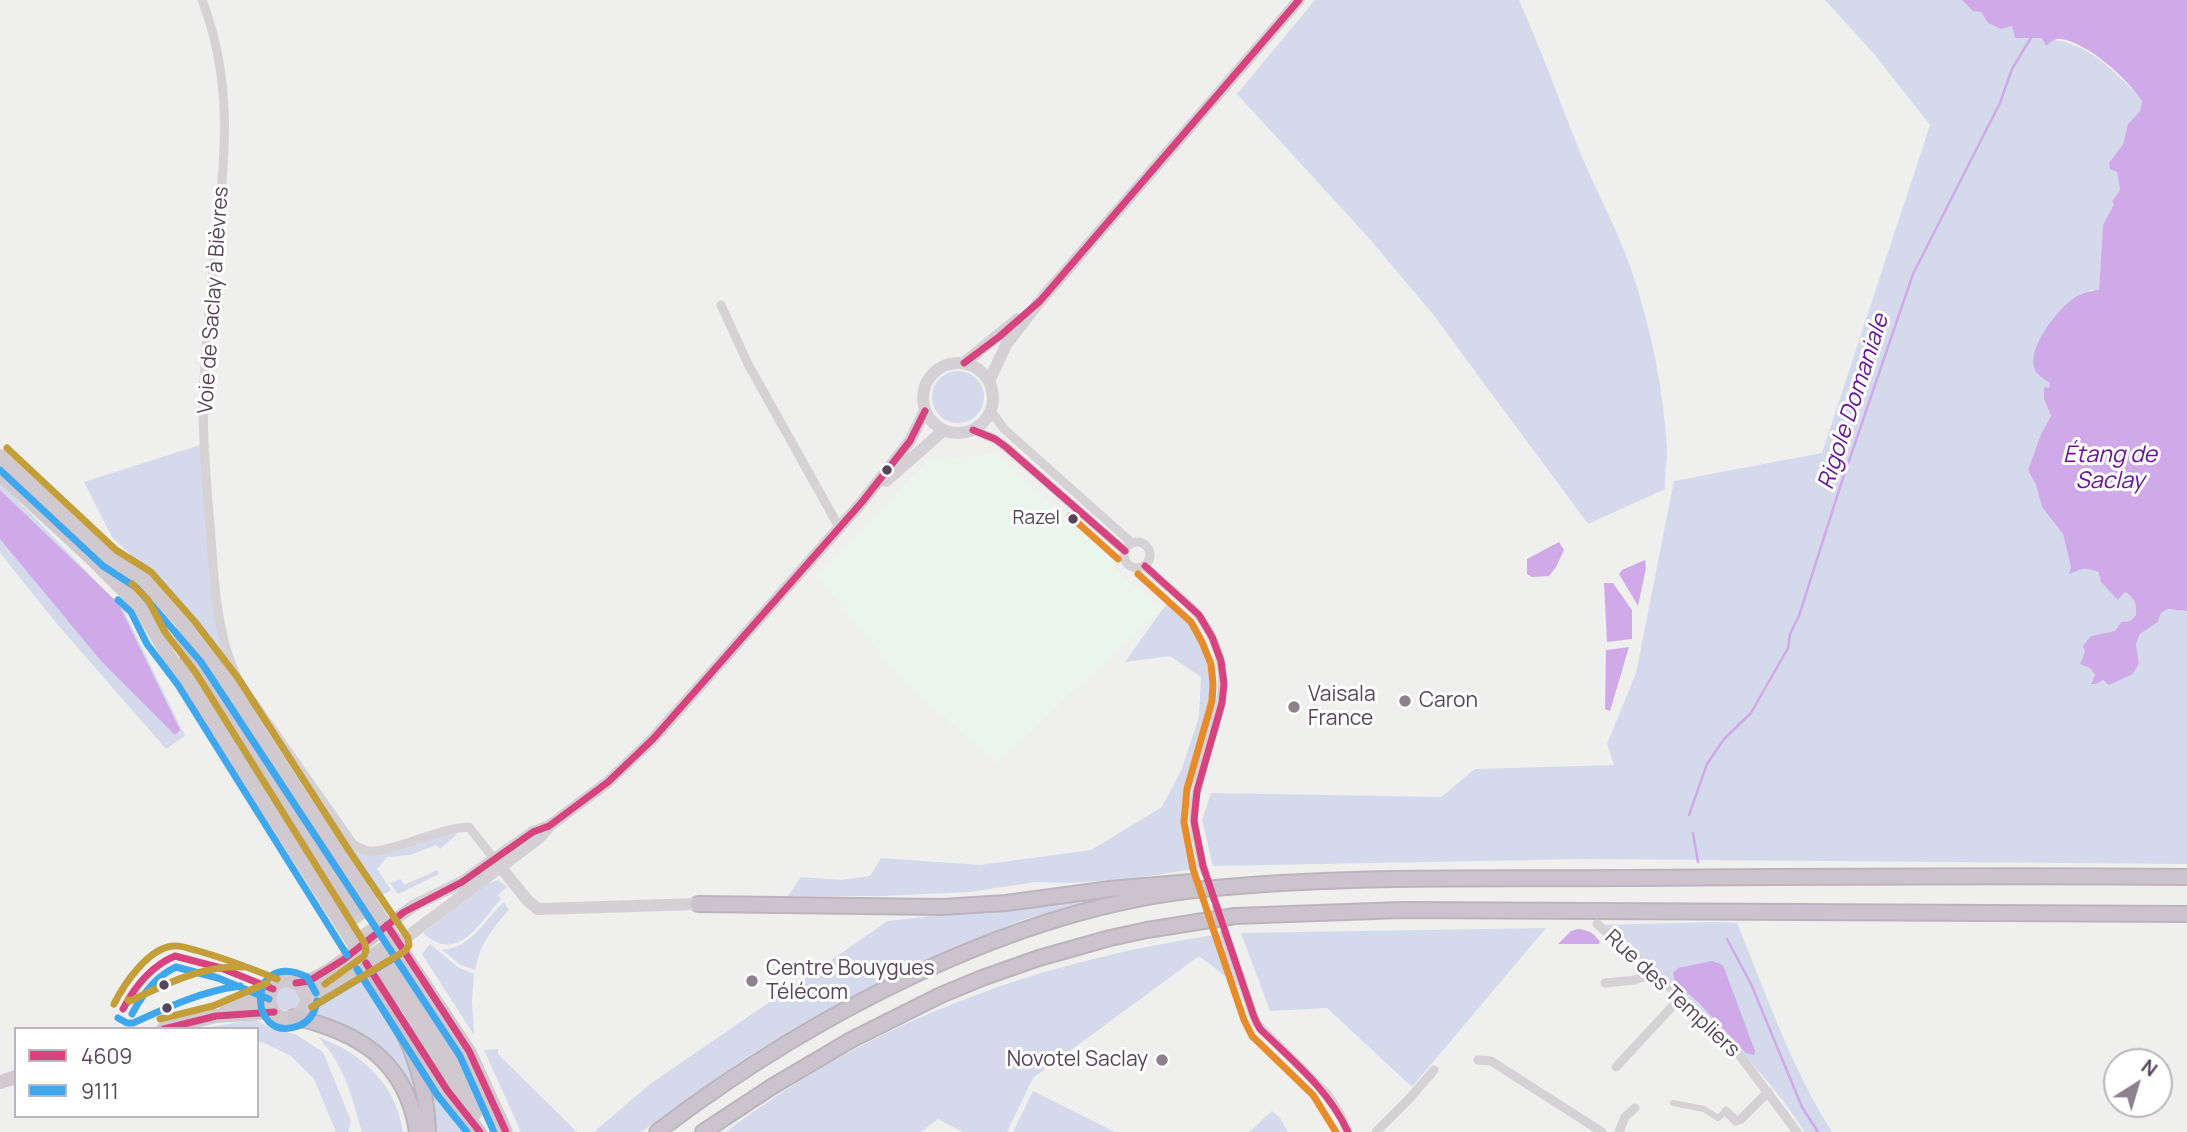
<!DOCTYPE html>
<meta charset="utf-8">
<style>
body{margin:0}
#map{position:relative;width:2187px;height:1132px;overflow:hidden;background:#efefee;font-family:Manrope,sans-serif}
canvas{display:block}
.legend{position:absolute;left:14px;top:1027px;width:245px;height:91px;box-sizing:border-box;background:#fff;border:2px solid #bcb5bd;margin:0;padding:9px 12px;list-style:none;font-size:21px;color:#574659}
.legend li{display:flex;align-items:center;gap:14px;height:35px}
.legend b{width:35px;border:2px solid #bcb5bd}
.north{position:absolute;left:2103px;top:1048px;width:70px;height:70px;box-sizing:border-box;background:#fff;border:2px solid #bcb5bd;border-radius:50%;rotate:37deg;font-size:19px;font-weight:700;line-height:28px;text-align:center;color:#574659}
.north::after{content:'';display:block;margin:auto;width:24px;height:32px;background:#8c818d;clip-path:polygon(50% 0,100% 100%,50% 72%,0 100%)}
</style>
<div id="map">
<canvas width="2187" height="1132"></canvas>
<ul class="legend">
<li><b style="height:9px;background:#d7437e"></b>4609</li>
<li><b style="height:9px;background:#3ea7ee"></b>9111</li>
</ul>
<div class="north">N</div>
</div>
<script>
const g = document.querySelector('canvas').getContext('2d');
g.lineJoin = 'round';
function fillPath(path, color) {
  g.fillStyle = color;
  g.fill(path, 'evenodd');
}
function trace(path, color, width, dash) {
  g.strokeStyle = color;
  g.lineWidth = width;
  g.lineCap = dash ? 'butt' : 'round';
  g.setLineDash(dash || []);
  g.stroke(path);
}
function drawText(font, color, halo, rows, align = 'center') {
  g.font = font + ' Manrope,sans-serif';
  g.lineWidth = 6;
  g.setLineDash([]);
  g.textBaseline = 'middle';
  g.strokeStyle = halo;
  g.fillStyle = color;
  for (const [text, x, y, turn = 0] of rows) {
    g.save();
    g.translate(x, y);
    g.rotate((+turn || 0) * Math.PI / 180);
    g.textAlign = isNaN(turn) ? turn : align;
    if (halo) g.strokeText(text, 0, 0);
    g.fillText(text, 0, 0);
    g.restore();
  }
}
fillPath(new Path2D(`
 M995,453l118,108 -3,4 51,44 -164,154 -95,-83 -84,-103 109,-116z`), '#eaf5eb');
fillPath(new Path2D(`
 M1315,0h204c23,52 42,105 63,157 16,38 36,74 49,112 20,59 33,121 36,183 0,12 -3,24 -2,37l-77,35 -156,-211 -64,-76 -131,-143z
 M1825,0h137l19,12 7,11 24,3 3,11c46,0 72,7 104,40 9,8 16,14 23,24l-2,10 -12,13 -5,20 -14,19 8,8 3,19 -8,11 2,3 -11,21 -4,65h-9l-8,6 -33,93 -4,-2 -1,12 7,17 -10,18 -13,36 8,15 6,22 21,27 10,39c9,-7 15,-5 25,0l3,9 17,17 6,-7c10,6 13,11 12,23l-6,6 -9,1 -6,9 -24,5 -1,32 5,7 -4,8 30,-5 18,-15 -3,-19 4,-10 18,-12 3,-9 7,-4 19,2v253l-602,-5 -372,7 -11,-46 9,-27 230,4 34,-28 139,-4 -7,-21 29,-71 38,-192 148,-28 108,-328 -56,-71z
 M932 397a26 26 0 1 1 52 0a26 26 0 1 1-52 0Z
 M200,445l15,164 10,58 -62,-82 -51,-48 -28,-55z
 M0,482l123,127 62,127 -19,13 -108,-124 -58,-72z
 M1168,602c17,6 29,21 36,37 3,8 8,17 10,25 9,51 -16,104 -31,152l2,11 14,41 -68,11 -62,4 -33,-1 -67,10 -86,4h-95l13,-19 40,3 29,-4 11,-18 99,7 111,-15 71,-43 19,-36 18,-54 2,-40 -31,-21 -45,6z
 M316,799l32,48 19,8 89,-23 1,2 -17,15 -4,-4 -26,10 -23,2 -10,12 14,21 -17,10 -64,-97z
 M437,870l2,4 -41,20 -8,-11 11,-4 3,6z
 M498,880l9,7 -9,8 3,4c-22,24 -43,66 -78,34l64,-49z
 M1099,897l-2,3 -75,20 -92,38 -64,32 -118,66 -107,76h-47l56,-48 238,-163z
 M504,902l5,8c-17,19 -29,34 -34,60l-14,-5 -19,-15c31,-3 41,-29 62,-48z
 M1716,922l21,1c29,71 54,144 95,209h-27c-54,-84 -130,-143 -205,-207z
 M1546,928l-134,159 -85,-79 -57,3 -29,-78z
 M1221,934l20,54 -42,-32 -166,122 -26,54h-44l-25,-13 -17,13h-195c149,-113 312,-171 495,-198z
 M430,944l29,24 15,6 -2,27 2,34 -52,-81z
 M362,979c20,7 48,80 53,101 3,13 4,26 6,39l-14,-32 -59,-58 -21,-10 -16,-2 12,-20z
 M276 999a12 12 0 1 1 24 0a12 12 0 1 1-24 0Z
 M254,1019l18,10 23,5 28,18 28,69 -3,11h-12l-22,-53 -23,-23 -29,-14h-5v-13h-56z
 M318,1037c44,16 78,47 85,95h-41c-10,-35 -18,-68 -44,-95z
 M498,1049v5l79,78h-56l-37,-82z
 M423,1063l50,69h-39v-19z
 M1033,1091l82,41h-102z
 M1272,1111l8,7 8,14h-39z`), '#d4d9ec');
fillPath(new Path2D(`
 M1962,0h225v611l-19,-2 -7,4 -3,9 -18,12 -4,10 3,19 -6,11 -24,11 -6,-5 -7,4h-5l4,-9 -5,-7 -10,-4 5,-12 -2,-6 8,-10 24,-5 6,-9 9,-1 6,-6c1,-12 -2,-17 -11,-23l-7,8 -17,-18 -3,-10c-16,-6 -15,-3 -29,2l2,-7 -8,-33 -21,-27 -6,-22 -8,-15 13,-36 10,-18 -7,-17v-12l5,1 1,-5c-4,-3 -10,-6 -13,-10 -15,-20 21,-64 37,-75 7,-4 17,-8 25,-8l4,-65 11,-21 -2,-3 8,-11 -3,-18 -7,-3 -1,-6 14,-19 5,-20 12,-13 2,-10c-15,-23 -54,-58 -81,-62 -6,-1 -11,4 -15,7l-4,-8h-27l-3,-12 -11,3 -13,-6 -7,-11 -8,-1z
 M0,490l118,113 62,127 -5,5 -73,-73 -102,-123z
 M1559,542l5,8 -8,17 -7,9 -17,1 -5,-3v-15z
 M1645,560l1,8 -8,38 -19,-32 3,-4z
 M1604,583h9l19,27v29l-25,3z
 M1629,647l-19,64 -5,-2 1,-59z
 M1578,929c11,1 16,4 22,13l-1,2h-41l13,-13z
 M1712,961l11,4 32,86 -1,4 -8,-2 -47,-50 -24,-21 -2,-9 5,-5z`), '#d0aae8');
trace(new Path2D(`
 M1689,815l18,-51 17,-25 27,-26 37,-65 2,-14 9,-18 41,-129 73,-213 87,-171 12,-34 20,-33
 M1693,833l5,29
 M1727,939l24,45 51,123 16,25`), '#d0aae8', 2.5);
trace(new Path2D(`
 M1203,866l24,73`), '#d1cdd0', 9, [9, 4.5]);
trace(new Path2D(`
 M357,907l37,60
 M348,913l37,59`), '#d1cdd0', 14, [14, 7]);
const trunk = new Path2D(`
 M698,904l244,3 64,-4 104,-14 81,-7
 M376,980c6,21 20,38 30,58 14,30 21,61 22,94
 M294,1017c64,15 112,43 123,115
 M657,1132c151,-115 357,-225 548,-243 139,-14 277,-10 415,-11 189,-1 378,-3 567,-1
 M703,1132l70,-46 78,-46 90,-45 41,-17 57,-20 71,-20 37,-8 88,-14 167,-6 785,4`);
trace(trunk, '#bcb4bd', 18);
trace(new Path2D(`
 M1673,1103l31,6 14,9 8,-7`), '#d5d1d5', 6);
trace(new Path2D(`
 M202,0c32,83 23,156 14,241 -5,46 -9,92 -12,138 -3,52 3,107 7,159 3,46 7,105 29,145l113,161c7,5 14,8 22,7 32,-4 60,-22 94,-24l26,33
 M721,305l27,59 91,163
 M991,411l13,18 128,114
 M973,430l22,9 11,8 119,104
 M1124 555a13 13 0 1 1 26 0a13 13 0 1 1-26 0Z
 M1145,566c17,18 40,32 55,51 50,68 2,121 -6,190 -2,20 4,40 9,59
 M1597,924l84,73 60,60 56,75
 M1227,939l29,84 72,72 12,19 8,18
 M1605,983l30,-3 19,-7
 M1478,1060l13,1 111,71
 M1616,1067l65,-70
 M1726,1111l10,10 4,-1 28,-28
 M1376,1132l34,-34 24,-28
 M1619,1132l6,-15 10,-9`), '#d5d1d5', 9);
trace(new Path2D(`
 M923 398a35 35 0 1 1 70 0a35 35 0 1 1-70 0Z
 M964,363l54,-44
 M989,381l18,-38 33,-42 259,-301
 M886,481l58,-51
 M495,860l32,40 11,9 160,-5
 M387,925l28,-20 47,-23 71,-50 16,-6 59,-44 45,-43 209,-237 48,-61 15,-30
 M399,943l140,-105 9,-10`), '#d5d0d4', 12);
trace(new Path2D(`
 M0,456l114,106
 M0,474l91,84 55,55
 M110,558l34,22 43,49 42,55 110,171 130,196 37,81
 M140,606c23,45 53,85 80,127 54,85 108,171 163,256
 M180,634l39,55 138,218
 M185,662l34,47 129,204
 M394,967l82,127 19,26
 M385,972l90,141
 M296,983c24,1 71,-42 91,-58
 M307,998l-7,-13c-39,-22 -39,46 -5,31 8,-3 11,-10 12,-18l92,-55
 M226,1010l45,-17
 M406,1027l41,63 33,42
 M163,1029l53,-13 58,-4
 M0,1082l16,-5`), '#d0cad0', 14);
trace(trunk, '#ccc4cc', 14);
trace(new Path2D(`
 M964,363l36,-27 40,-35 259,-301
 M973,430l22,9 11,8 119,104
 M1145,566l54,49 13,22 9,24 3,23 -2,19 -25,88 -3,30 9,45 51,151 6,12c33,32 68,60 88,103
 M387,925l82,126 37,81
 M366,963l81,127 33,42
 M296,983l13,-2 34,-21 61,-48 58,-30 71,-50 16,-6 59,-44 45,-43 209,-237 48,-61 15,-30
 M123,1009c12,-23 28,-43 52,-53l46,12 52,21
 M164,1029l52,-13 58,-4`), '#d7437e', 7);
trace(new Path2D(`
 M0,470l103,96 34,22 64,74 259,394 34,76
 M118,600l13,12 16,32 31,41 169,270
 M357,969l81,127 29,36
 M316,993l-9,-16c-61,-30 -60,68 -9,49 12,-4 17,-14 19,-25
 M312,1007l82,-49
 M132,1014c10,-19 24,-38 44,-47l42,11 51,21
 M118,1018l9,5h6c35,-16 69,-32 107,-37`), '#3ea7ee', 7);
trace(new Path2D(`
 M7,448l109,102 35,22 44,50 43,56 110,171 60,89 1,7 -4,6 -93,56
 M132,584l16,16 17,32 31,41 169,271 1,7 -2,5 -39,28
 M128,1000l2,1c35,-17 74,-36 113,-34
 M114,1004c10,-20 35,-57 60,-58 7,-1 15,3 21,4 29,8 55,18 82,29
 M160,1019l53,-13 54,-23`), '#c49e38', 7);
trace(new Path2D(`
 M1070,516l48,43
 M1138,574l53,48 11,20 9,22 2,20 -1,17 -25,88 -3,33 9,47 51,151 8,16 61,59 23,37`), '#e78c2a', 7);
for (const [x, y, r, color] of [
 [887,470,6,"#574659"],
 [1073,519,6,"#574659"],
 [1405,701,7,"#8c818d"],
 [1294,707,7,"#8c818d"],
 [752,981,7,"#8c818d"],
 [164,985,6,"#574659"],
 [167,1008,6,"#574659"],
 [1162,1060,7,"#8c818d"]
]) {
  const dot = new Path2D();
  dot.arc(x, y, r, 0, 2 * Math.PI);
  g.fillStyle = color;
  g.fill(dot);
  trace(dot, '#fff', 2.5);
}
drawText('19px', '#574659', '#fff', [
 ["Razel",1060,519]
], 'right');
drawText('21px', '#574659', '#fff', [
 ["Voie de Saclay à Bièvres",214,300,-86],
 ["Rue des Templiers",1672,994,43]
]);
drawText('21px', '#574659', '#fff', [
 ["Vaisala",1308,695],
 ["France",1308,719],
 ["Caron",1419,701],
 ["Centre Bouygues",766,969],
 ["Télécom",766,993],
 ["Novotel Saclay",1148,1060,"right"]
], 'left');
drawText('italic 23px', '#68159d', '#fff', [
 ["Rigole Domaniale",1854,402,-72],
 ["Étang de",2110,456],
 ["Saclay",2110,482]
]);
</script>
